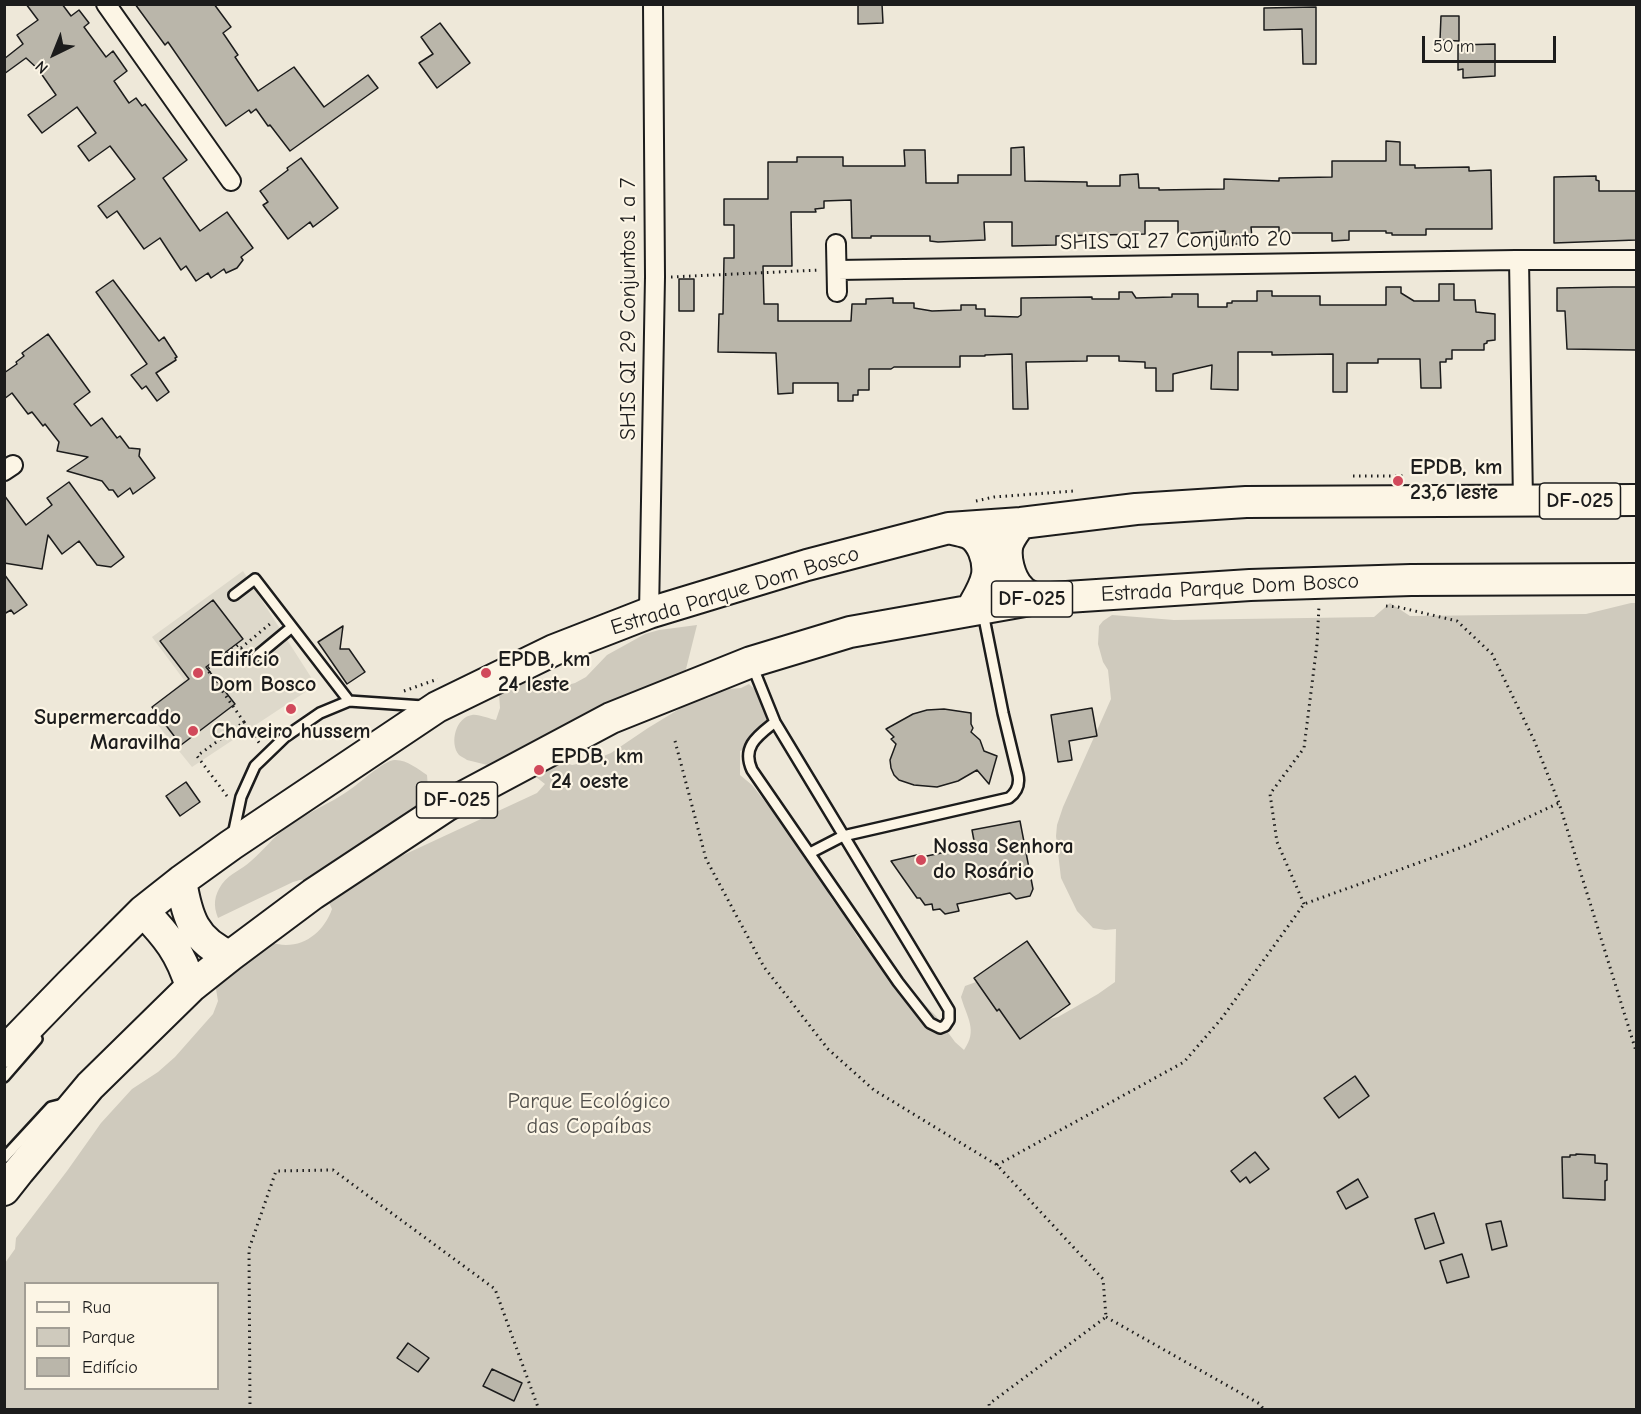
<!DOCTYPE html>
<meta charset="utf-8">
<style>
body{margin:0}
#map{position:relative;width:1641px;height:1414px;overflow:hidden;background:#eee8d9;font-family:"Comic Neue",sans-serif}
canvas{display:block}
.frame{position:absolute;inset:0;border:6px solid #1c1c1c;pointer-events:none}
.legend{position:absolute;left:24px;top:1282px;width:195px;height:108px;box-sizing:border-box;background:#fcf5e5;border:2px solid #a29e95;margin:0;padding:8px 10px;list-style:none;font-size:18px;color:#1c1c1c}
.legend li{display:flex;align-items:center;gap:12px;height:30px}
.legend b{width:30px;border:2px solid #a29e95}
.north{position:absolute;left:24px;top:24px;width:60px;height:60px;-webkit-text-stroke:4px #fcf5e5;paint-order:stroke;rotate:223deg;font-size:16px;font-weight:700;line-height:24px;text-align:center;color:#1c1c1c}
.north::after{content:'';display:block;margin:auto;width:21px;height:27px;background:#1c1c1c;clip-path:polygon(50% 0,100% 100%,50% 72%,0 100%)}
.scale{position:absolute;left:1422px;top:36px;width:134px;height:27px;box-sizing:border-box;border:3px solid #1c1c1c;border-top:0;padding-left:8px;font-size:18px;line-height:21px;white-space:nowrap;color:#1c1c1c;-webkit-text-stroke:4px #fcf5e5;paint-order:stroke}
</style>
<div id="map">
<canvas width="1641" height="1414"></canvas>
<div class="frame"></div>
<ul class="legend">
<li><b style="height:8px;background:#fcf5e5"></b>Rua</li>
<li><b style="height:16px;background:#cfcabd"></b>Parque</li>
<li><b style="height:16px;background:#bab6aa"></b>Edifício</li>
</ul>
<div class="north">N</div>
<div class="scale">50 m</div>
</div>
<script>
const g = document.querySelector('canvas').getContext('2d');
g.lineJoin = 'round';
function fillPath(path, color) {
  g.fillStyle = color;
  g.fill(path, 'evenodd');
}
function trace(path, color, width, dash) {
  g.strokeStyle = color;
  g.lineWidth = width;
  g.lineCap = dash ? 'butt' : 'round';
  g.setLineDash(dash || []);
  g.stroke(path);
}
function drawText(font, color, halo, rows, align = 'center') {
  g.font = font + ' "Comic Neue",sans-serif';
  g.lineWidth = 4.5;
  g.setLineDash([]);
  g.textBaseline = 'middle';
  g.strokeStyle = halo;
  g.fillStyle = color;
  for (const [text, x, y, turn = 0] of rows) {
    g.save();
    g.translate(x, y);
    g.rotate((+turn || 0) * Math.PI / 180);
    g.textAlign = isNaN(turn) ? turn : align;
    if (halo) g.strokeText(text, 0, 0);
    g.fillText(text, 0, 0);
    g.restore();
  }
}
fillPath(new Path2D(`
 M243,571l73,114 -124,82 -44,-54 36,-33 -32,-43z`), '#ded9cb');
fillPath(new Path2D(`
 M1390,603l20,13 176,-2 45,-11h5v806l-1631,1v-147l10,-14 1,-11 51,-67 34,-48 31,-34 26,-17 17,-15 38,-43 5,-13 -2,-12 8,-25c12,-6 26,-16 39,-20 7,-2 16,1 23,1 22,0 39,-16 46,-36 -9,-20 -14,-36 -39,-27l-75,36c-5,-13 -4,-22 4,-34 8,-11 20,-14 29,-23 13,-11 23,-25 37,-35 19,-13 41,-22 60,-35 11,-7 35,-30 46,-31 12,-1 24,9 33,15l1,13 -4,22 -40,54 153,-71 8,-9 -9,-7 -69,-17c-2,-2 -6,-3 -8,-5 -10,-12 -3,-38 13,-40 7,-1 17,4 24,5l4,-12 -1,-14 11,-11 12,-8 17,3 25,8 11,-3 11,-6 21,-22 38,-21 14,-4 38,-5 -15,60 -122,76 12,4 19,-4 20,-8 37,-25 46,-28 15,-2 8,-8 24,-2 8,-4 23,21 3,17 -24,25 -11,4v24l12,10 36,46 22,22 4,12 17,33 17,23 10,17 56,54 12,14 10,10 19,26 9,8c14,-20 3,-32 -3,-53l4,-11 11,-4 32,28 29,12 21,-5 40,-23 17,-12 1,-53 -11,1 -12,-2 -16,-17 -16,-33 -5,-42 1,-11 6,-18 48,-108 -3,-29 -5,-8 -5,-18 1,-18 4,-5 9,-6 62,5 200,-3zM26,1284h192v104h-192z`), '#cfcabd');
const building = new Path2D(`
 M26,4h36l9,12 8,-6 10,13 -5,4 22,30 7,-6 14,20 -13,10 15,22 7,-5 6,8 3,-2 42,56 -24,18 37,53 27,-19 26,36 -12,9 2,3 -6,8 -11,5 -2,-4 -13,9 -3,-5 -12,8 -10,-15 -5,4 -21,-32 -16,11 -27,-38 -10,7 -9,-12 37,-27 -25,-33 -21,15 -11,-15 18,-13 -19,-26 -35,26 -14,-18 28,-20 -18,-26 -12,-11 -22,16v-15l19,-15 -6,-9 21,-15z
 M135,4h79l17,23 -8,6 15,22 -3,2 23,34 36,-24 30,40 44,-32 10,13 -88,63 -20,-26 -2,1 -12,-17 -5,4 -2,-3 -23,16 -58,-84 -3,3z
 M858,4h24l1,19 -25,1z
 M1316,7v57h-13l-1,-35 -38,1v-22z
 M1441,16h18v25l-19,-1z
 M440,23l30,40 -33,25 -18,-25 14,-9 -12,-17z
 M1495,44v32l-32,2v-9l-5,1v-25z
 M1386,141l14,1v23h15v3l54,-1v4l22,-1 1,59h-66v6h-34v-2h-6v-2h-37v9l-17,1v-8h-53v-6h-28l1,11h-9l1,6h-19v-13l-47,3v-13h-33v13l-89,2v9l-44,1v-24h-28l1,18 -47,2 -8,-1v-5h-59v2h-19l-1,-38 -27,1v7l-9,1 1,3h-25l1,54h-29l1,38h14v17h73l1,-17h14v-5l27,-1v5h21v5l18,3 29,-1v-5h15v4h9v7l33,1 3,-2v-17l71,-1v2h27v-7h13l4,6 36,-1v-3h26v13h29v-4h5v-2h25v-10h15v5h48v9h66v-18h15v6l13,8h25v-17h15v16h21l1,12 19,2v26l-8,1v2l-3,1v6h-32v9h-6v3h-6l1,26h-20l-1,-29h-42v4h-31v29h-14v-38l-61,1v-3h-34v38l-27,-1 1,-24 -39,9v17h-17v-23h-11v-6l-26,-1v-5h-32v5l-61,1 2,47h-15l-1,-55 -27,1v1h-25v11h-66l-3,2h-22v21h-11v5h-5v6h-15v-18h-45v10l-15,1 -2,-41 -58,-1 1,-38h4l1,-56h10v-33h-10v-26h44v-37h29v-5h46v9h62l-1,-16h21l1,33h32v-8h53v-27l13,-1 1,34 62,1v4h33v-11l18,-1 1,14h20v2l65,-1v-10l55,2v-3l53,-1v-16h54z
 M301,158l37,50 -25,19 -3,-5 -22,17 -25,-34 5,-3 -8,-11 28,-21 -1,-2z
 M1596,176v4l3,1v10h37v49l-82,3v-66z
 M679,279h15v32h-15z
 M113,280l46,61 5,-4 13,20 -2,1 1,2 -20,13 13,19 -12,9 -11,-15 -4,3 -11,-14 16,-11 -51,-72z
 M1613,287h23v63l-69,-1 -2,-38h-8v-23z
 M48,334l42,58 -16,12 17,22 11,-8 15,20 3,-2 9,12 11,1 -1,7 16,22 -22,16 -3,-6 -12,9 -5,-7h-4l-7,-9 -35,-10 21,-14 -31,-6 2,-9 -14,-18 -2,2 -11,-14 -4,2 -16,-21 -8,6v-26l13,-9 -1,-2 8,-6 -2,-3z
 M69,482l55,75 -13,10 -14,-2 -18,-24 -17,13 -14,-19 -6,34 -38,-6v-68l22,30 26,-20 -5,-7z
 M4,574l23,31 -13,9 -3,-4 -7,4z
 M213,600l30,39 -37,28 29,37 -54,41 -29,-38 37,-28 -29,-38z
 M343,626l-3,23h9l16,23 -18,12 -29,-42z
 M1092,708l5,28 -28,5 3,19 -14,2 -7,-47z
 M944,709l27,4v11l2,4 -2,4 9,8 4,11 13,5 -8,28 -12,-14 -19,11 -21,6 -23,-2 -15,-5 -5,-5 -3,-7 -1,-8 6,-16 -5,-5 3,-2 -8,-8 27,-15 14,-4z
 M186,782l14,20 -20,14 -14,-20z
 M1020,821l13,68 -3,7 -14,3 -6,-6 -53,11 2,7 -14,3 -5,-5 -7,1 -1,-6 -7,1 -5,-7h-3l-26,-37 30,-7 1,3 53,-11 -3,-16z
 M1027,941l43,63 -50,35 -21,-30 -2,2 -23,-33z
 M1355,1076l14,20 -30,22 -15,-20z
 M1255,1152l14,17 -19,14 -4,-6 -6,5 -9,-11z
 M1576,1154l19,1v8l12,1v16l-2,1v19l-42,-2 -1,-41h8v-2h6z
 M1358,1179l10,18 -22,12 -9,-17z
 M1434,1213l10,30 -19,6 -10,-30z
 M1501,1221l6,25 -15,4 -6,-26z
 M1462,1254l7,23 -22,6 -7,-22z
 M408,1343l21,15 -11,14 -21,-14z
 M492,1369l30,14 -8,18 -31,-15z`);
fillPath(building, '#bab6aa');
trace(building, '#1c1c1c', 1.5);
const lane = new Path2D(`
 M234,595l21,-16 94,122
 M257,656l35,-29
 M752,665l23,57 174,288v10l-4,6 -5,2 -10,-5 -32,-41 -146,-212c-11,-24 7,-35 23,-48
 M233,835l8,-38 14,-31 30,-29 35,-24 29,-12 74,5
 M810,853l33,-17 166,-38c8,-6 11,-13 9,-23l-15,-62 -20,-100
 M4,1077l33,-38
 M4,1158l47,-51 12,-3`);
const street = new Path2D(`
 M106,4l125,177
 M836,244l1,48
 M1519,260l4,241
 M837,270l679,-10h120
 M4,471l9,-6
 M649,613l6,-336 -2,-273`);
const primary = new Path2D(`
 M1021,523c-5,6 -10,13 -13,20 -4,14 2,36 12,46 4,5 10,7 16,10
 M949,528c6,2 13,3 19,5 14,6 21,27 19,42 -2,12 -10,24 -16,35
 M181,881c6,36 13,60 49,75
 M143,911c24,25 38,42 48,76
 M4,1052l66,-68 73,-73 38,-30 50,-36 206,-138 117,-57 95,-37 158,-48 142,-37 72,-5 115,-14 110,-7 390,-2
 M4,1190l15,-19 71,-85 101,-99 39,-31 83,-62 133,-88 165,-88 140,-56 99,-30 186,-33 214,-14 161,-5 225,-1`);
trace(lane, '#1c1c1c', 14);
trace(street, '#1c1c1c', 22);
trace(primary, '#1c1c1c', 34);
trace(new Path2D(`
 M671,277l149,-7
 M1353,476h51
 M976,501l18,-4 80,-6
 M1386,606l12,1 59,14 35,33 42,86 25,63 77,248
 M404,691l34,-12
 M244,722l-37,-53 31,-24 3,3 30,-25
 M675,741l31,118 58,108 64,82 46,41 123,75 106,114 3,38 -117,87 1,6
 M227,796l-30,-40 47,-34 16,22
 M1304,904l-27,-62 -7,-48 34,-46 13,-104 2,-38
 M997,1165l187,-103 38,-44 82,-114 164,-59 91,-42
 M1106,1317l154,87 4,6
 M250,1410l-1,-161 27,-78 57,-1 162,119 44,121`), '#1c1c1c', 3, [1.5, 4.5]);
trace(lane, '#fcf5e5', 9);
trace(street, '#fcf5e5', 18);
trace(primary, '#fcf5e5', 30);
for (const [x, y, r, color] of [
 [1398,481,6,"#d1495b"],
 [198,673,6,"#d1495b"],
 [486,673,6,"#d1495b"],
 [291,709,6,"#d1495b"],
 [193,731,6,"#d1495b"],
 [539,770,6,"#d1495b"],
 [921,860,6,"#d1495b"]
]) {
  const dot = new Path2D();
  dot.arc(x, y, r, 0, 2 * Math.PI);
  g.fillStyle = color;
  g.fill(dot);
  trace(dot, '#fcf5e5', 2);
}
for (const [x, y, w] of [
 [1580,501,81],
 [1032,599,81],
 [457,800,81]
]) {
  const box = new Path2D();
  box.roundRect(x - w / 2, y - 18, w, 36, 4.5);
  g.fillStyle = '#fcf5e5';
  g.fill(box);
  trace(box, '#1c1c1c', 1.5);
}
drawText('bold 21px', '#1c1c1c', null, [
 ["DF-025",1580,501],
 ["DF-025",1032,599],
 ["DF-025",457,800]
]);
drawText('22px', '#1c1c1c', '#fcf5e5', [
 ["SHIS QI 27 Conjunto 20",1176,241,-1],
 ["SHIS QI 29 Conjuntos 1 a 7",629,309,-90],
 ["Estrada Parque Dom Bosco",1230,588,-3],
 ["Estrada Parque Dom Bosco",735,591,-17]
]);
drawText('bold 22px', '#1c1c1c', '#fcf5e5', [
 ["EPDB, km",1410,468],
 ["23,6 leste",1410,493],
 ["Edifício",210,660],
 ["Dom Bosco",210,685],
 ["EPDB, km",498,660],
 ["24 leste",498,685],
 ["Supermercaddo",181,718,"right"],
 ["Maravilha",181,743,"right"],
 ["Chaveiro hussem",291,732,"center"],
 ["EPDB, km",551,757],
 ["24 oeste",551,782],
 ["Nossa Senhora",933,847],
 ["do Rosário",933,872]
], 'left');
drawText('22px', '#52504c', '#fcf5e5', [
 ["Parque Ecológico",589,1102],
 ["das Copaíbas",589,1127]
]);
</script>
